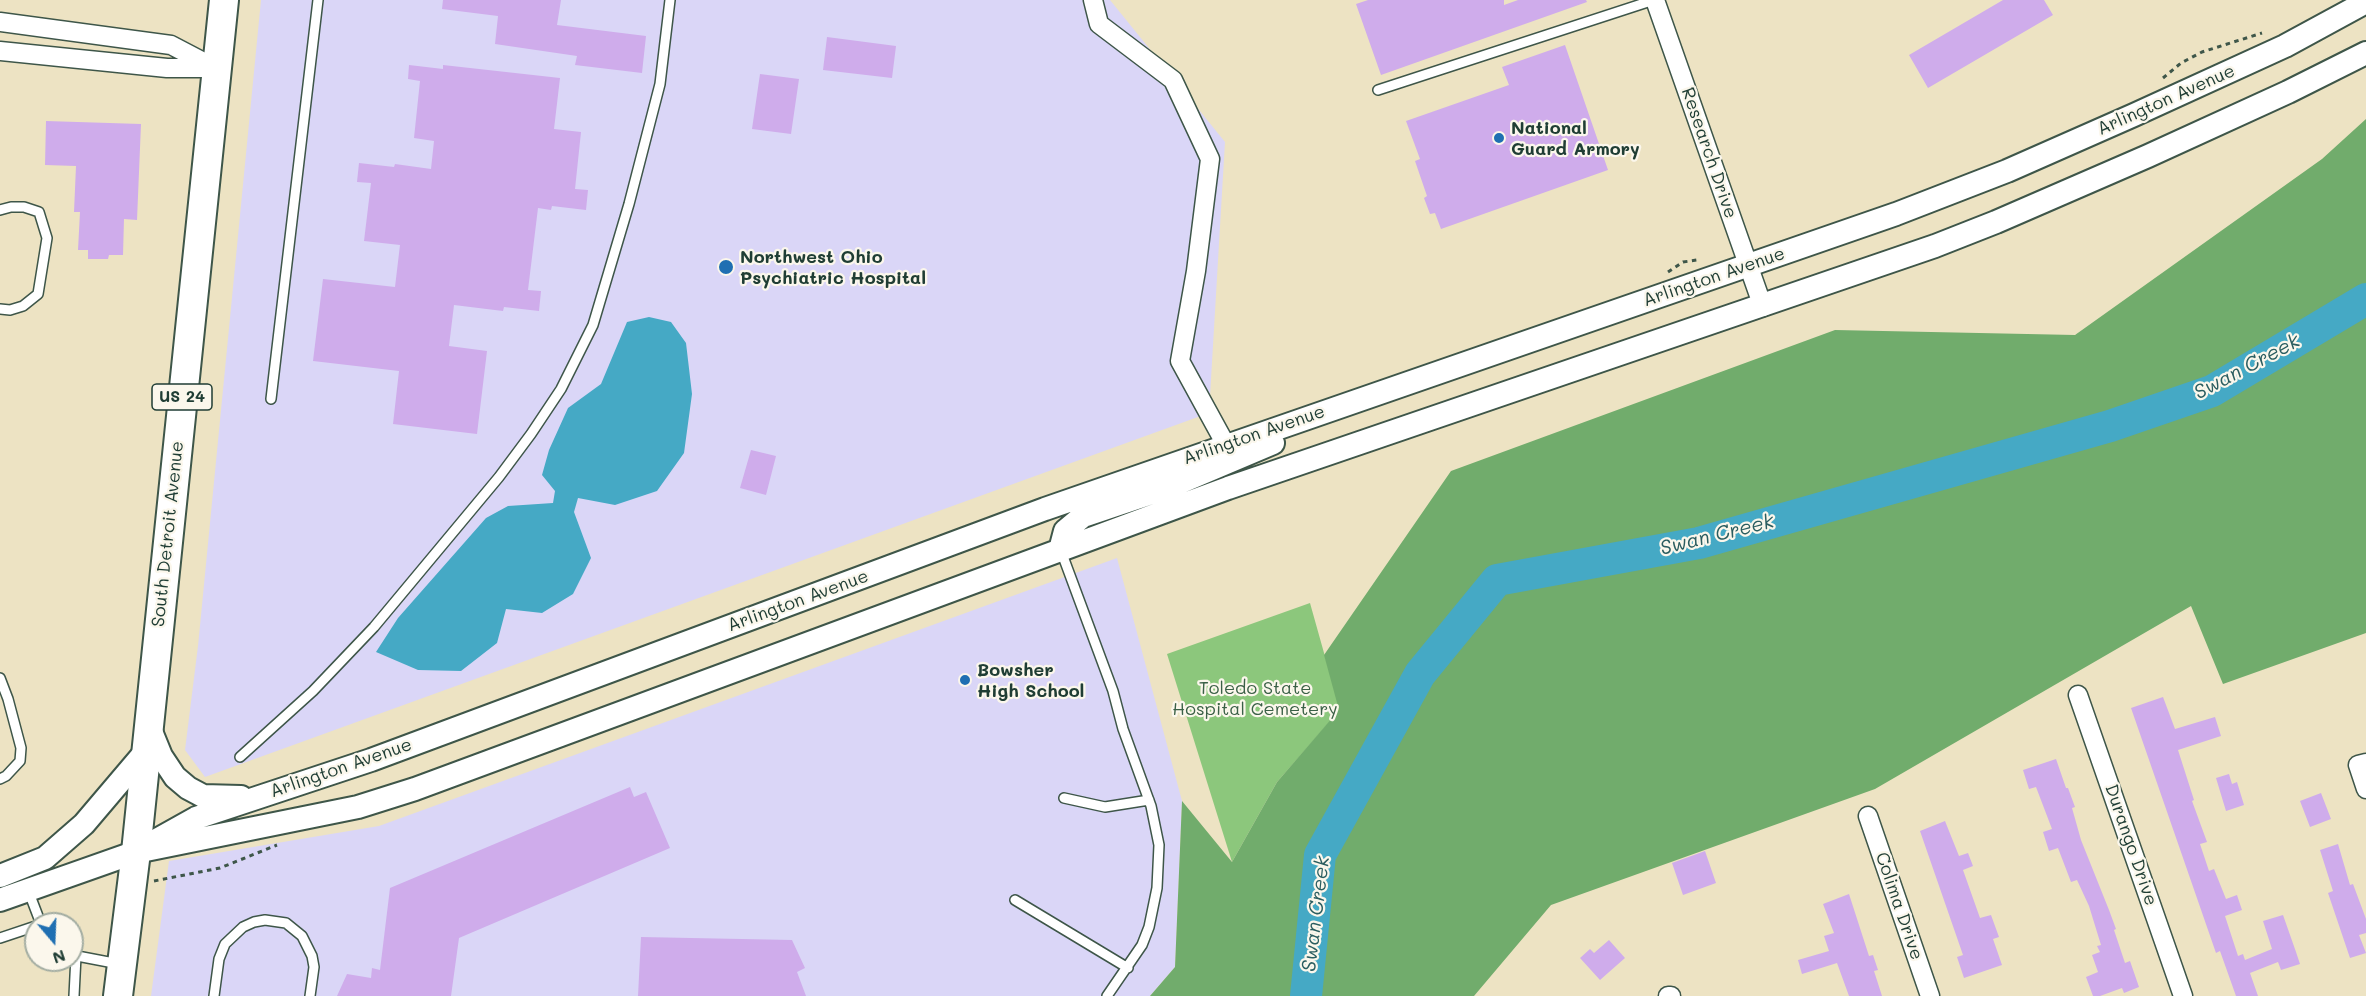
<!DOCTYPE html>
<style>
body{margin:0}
#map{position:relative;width:2366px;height:996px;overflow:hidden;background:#ede3c3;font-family:Mali,sans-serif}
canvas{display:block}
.north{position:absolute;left:24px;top:912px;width:60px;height:60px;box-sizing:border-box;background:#fbf7ec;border:2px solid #a3ada2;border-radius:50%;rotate:161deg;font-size:16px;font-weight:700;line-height:24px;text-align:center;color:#1f3d34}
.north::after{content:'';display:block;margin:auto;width:21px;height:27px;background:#1f6fb2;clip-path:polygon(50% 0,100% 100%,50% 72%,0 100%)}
</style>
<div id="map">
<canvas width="2366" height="996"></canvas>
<div class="north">N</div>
</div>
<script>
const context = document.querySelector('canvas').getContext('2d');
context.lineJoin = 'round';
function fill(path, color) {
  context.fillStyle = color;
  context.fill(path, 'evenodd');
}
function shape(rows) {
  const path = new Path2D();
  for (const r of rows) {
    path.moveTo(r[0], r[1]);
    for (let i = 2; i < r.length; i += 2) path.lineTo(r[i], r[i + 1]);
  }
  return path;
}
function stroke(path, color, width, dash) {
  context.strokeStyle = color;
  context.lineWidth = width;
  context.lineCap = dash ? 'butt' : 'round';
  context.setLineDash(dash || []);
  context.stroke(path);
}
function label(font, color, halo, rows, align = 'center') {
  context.font = font + ' Mali,sans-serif';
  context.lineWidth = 4.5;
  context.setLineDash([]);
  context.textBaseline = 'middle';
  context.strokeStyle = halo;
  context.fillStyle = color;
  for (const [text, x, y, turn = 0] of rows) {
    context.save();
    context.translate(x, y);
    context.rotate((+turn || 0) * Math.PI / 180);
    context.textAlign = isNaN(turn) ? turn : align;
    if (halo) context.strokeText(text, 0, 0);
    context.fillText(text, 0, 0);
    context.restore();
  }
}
const built = shape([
 [261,0,1110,0,1225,142,1209,413,205,777,185,750,198,646],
 [1117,558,1182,801,1175,967,1150,996,151,996,169,861,379,826]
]);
const green = shape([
 [1310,603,1340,710,1277,782,1232,862,1167,654]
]);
const forest = shape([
 [2366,119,2366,633,2223,684,2191,606,1875,789,1551,905,1474,996,1150,996,1175,967,1182,801,1232,862,1277,782,1339,710,1324,655,1451,471,1835,330,2075,335,2322,159]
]);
const water = shape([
 [649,317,671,322,686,343,692,394,684,453,657,491,615,505,578,498,574,512,591,558,573,594,542,613,506,609,497,643,461,671,418,670,376,652,398,618,486,518,508,506,553,503,555,491,542,475,549,450,568,408,601,384,627,322]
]);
const river = shape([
 [1306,996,1320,855,1420,674,1497,580,1699,543,2110,426,2212,391,2366,299]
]);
const building = shape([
 [443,0,561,0,557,25,646,36,642,73,575,65,577,56,495,44,498,16,442,9],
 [1368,0,1504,0,1504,5,1518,0,1586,0,1587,2,1381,75,1356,4],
 [2003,0,2044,0,2053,15,1928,88,1909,55],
 [827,37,896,46,892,78,823,70],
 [1565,45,1608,170,1441,229,1435,213,1430,214,1424,198,1427,196,1415,161,1420,159,1406,121,1509,85,1502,67],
 [409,65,443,69,443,65,560,78,554,129,581,132,575,189,588,190,586,210,552,206,551,210,538,208,528,290,541,291,539,311,504,307,503,311,454,305,449,346,487,351,477,434,393,424,399,371,313,361,323,279,395,287,400,245,364,241,371,183,357,182,359,163,394,167,395,164,431,169,434,141,414,138,420,81,408,79],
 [760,74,799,79,791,134,752,129],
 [46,121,141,124,137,220,124,219,123,255,109,255,108,259,88,259,88,250,78,250,80,212,74,212,76,166,45,165],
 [751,450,776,456,766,495,740,488],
 [2163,697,2175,729,2215,717,2221,736,2178,750,2194,800,2192,801,2207,842,2200,844,2209,871,2214,869,2226,899,2237,895,2242,910,2225,916,2238,956,2243,954,2245,960,2272,949,2263,921,2283,915,2296,952,2300,964,2281,970,2278,962,2250,973,2258,996,2236,996,2220,951,2216,953,2131,708],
 [2056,759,2066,788,2068,788,2075,807,2072,808,2081,840,2109,910,2116,929,2114,930,2125,963,2130,961,2139,987,2124,993,2122,988,2100,996,2093,996,2086,977,2098,972,2092,955,2100,952,2097,946,2101,945,2089,906,2077,880,2071,882,2058,848,2049,851,2043,832,2052,829,2036,787,2029,789,2023,770],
 [2229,774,2232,784,2237,782,2244,805,2226,811,2216,778],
 [630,787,634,797,646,792,670,848,459,938,451,996,337,996,347,974,371,978,372,968,380,970,390,888],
 [2321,793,2331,819,2310,827,2300,801],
 [1945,821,1959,856,1968,853,1973,866,1963,870,1980,918,1991,915,1999,937,1993,939,2002,965,1964,978,1957,957,1963,955,1920,831],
 [2338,844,2350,885,2353,884,2366,919,2366,933,2359,935,2366,953,2350,958,2328,893,2333,891,2320,850],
 [1705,851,1716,883,1683,895,1672,863],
 [1849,894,1869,956,1873,955,1878,970,1874,971,1882,996,1849,996,1837,963,1802,974,1798,960,1829,951,1824,936,1834,933,1823,904],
 [641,937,792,940,805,968,797,972,806,996,638,996],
 [1609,940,1625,958,1600,980,1580,958,1590,949,1594,953]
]);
const path = shape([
 [2163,78,2181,63,2202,52,2262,33],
 [1668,272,1683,262,1697,260],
 [154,881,220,868,277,845]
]);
const service = shape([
 [1378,90,1654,0],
 [0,210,11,207,24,207,39,212,47,238,38,294,23,306,10,310,0,309],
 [271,399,318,0],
 [1061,551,1113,691,1123,729,1151,806,1159,845,1157,888,1149,927,1142,945,1107,996],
 [0,678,8,699,21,748,20,761,6,776,0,779],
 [240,757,313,691,374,627,499,477,531,434,561,389,593,325,629,204,660,84,670,0],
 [1064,798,1105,807,1149,800],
 [28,890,41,924],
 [1015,900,1128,968],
 [0,938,36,926],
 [72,955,119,964],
 [74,996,76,956],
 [214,996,219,959,225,944,243,927,254,922,265,920,286,923,302,936,312,956,314,967,310,996]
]);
const minor = shape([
 [1093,0,1099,24,1173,80,1210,159,1196,271,1180,361,1226,445],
 [1655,0,1763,307],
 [0,22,171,45,215,68],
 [0,51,167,68,211,68],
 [2078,695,2183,996],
 [2366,763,2358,765,2366,789],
 [1868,816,1930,996],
 [1668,996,1671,996]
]);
const tertiary = shape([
 [1060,550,1065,531,1083,516,1169,487,1273,443],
 [150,729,161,756,175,777,188,788,203,796,241,797],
 [153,842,196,818,371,760,1045,509,1896,214,2007,171,2134,115,2285,46,2366,2],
 [0,876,45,858,84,824,146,751],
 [0,900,136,852,358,807,415,789,1228,488,1935,246,1996,222,2148,156,2288,92,2366,53]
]);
const primary = shape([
 [118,996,136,852,224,0]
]);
const markers = [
 [1499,138,6,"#1f6fb2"],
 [726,267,8,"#1f6fb2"],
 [965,680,6,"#1f6fb2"]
];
const shields = [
 [182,397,60]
];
const shieldNames = [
 ["US 24",182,397]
];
const streetNames = [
 ["Arlington Avenue",2166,100,-24],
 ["Research Drive",1709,153,71],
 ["Arlington Avenue",1714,277,-19],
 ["Arlington Avenue",1254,435,-19],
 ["South Detroit Avenue",168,534,-84],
 ["Arlington Avenue",798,601,-20],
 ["Arlington Avenue",341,768,-19],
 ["Durango Drive",2131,845,71],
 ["Colima Drive",1899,906,71]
];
const poiNames = [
 ["National",1511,128],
 ["Guard Armory",1511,149],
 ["Northwest Ohio",740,257],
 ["Psychiatric Hospital",740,278],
 ["Bowsher",977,670],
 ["High School",977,691]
];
const parkNames = [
 ["Toledo State",1255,688],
 ["Hospital Cemetery",1255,709]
];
const waterNames = [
 ["Swan Creek",2247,367,-28],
 ["Swan Creek",1717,535,-14],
 ["Swan Creek",1316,914,-83]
];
fill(built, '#dad6f7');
fill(green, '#8cc77c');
fill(forest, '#71ac6c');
fill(water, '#45a9c5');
stroke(river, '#45a9c5', 32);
fill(building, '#cfaceb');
stroke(service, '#3e5649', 12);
stroke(minor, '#3e5649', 21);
stroke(tertiary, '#3e5649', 26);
stroke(primary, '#3e5649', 32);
stroke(path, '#3e5649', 3, [4.5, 4.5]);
stroke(service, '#fff', 9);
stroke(minor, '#fff', 18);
stroke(tertiary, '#fff', 22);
stroke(primary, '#fff', 28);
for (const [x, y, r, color] of markers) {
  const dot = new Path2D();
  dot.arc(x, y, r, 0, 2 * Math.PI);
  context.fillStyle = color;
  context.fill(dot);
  stroke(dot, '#fbf7ec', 2);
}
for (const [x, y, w] of shields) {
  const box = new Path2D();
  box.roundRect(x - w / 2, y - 13, w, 26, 4.5);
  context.fillStyle = '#fbf7ec';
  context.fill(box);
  stroke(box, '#1f3d34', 1.5);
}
label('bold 16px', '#1f3d34', null, shieldNames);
label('18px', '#1f3d34', '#fbf7ec', streetNames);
label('bold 18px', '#1f3d34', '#fbf7ec', poiNames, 'left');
label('18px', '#3a6046', '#fbf7ec', parkNames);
label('italic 20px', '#2a5d60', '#fbf7ec', waterNames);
</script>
